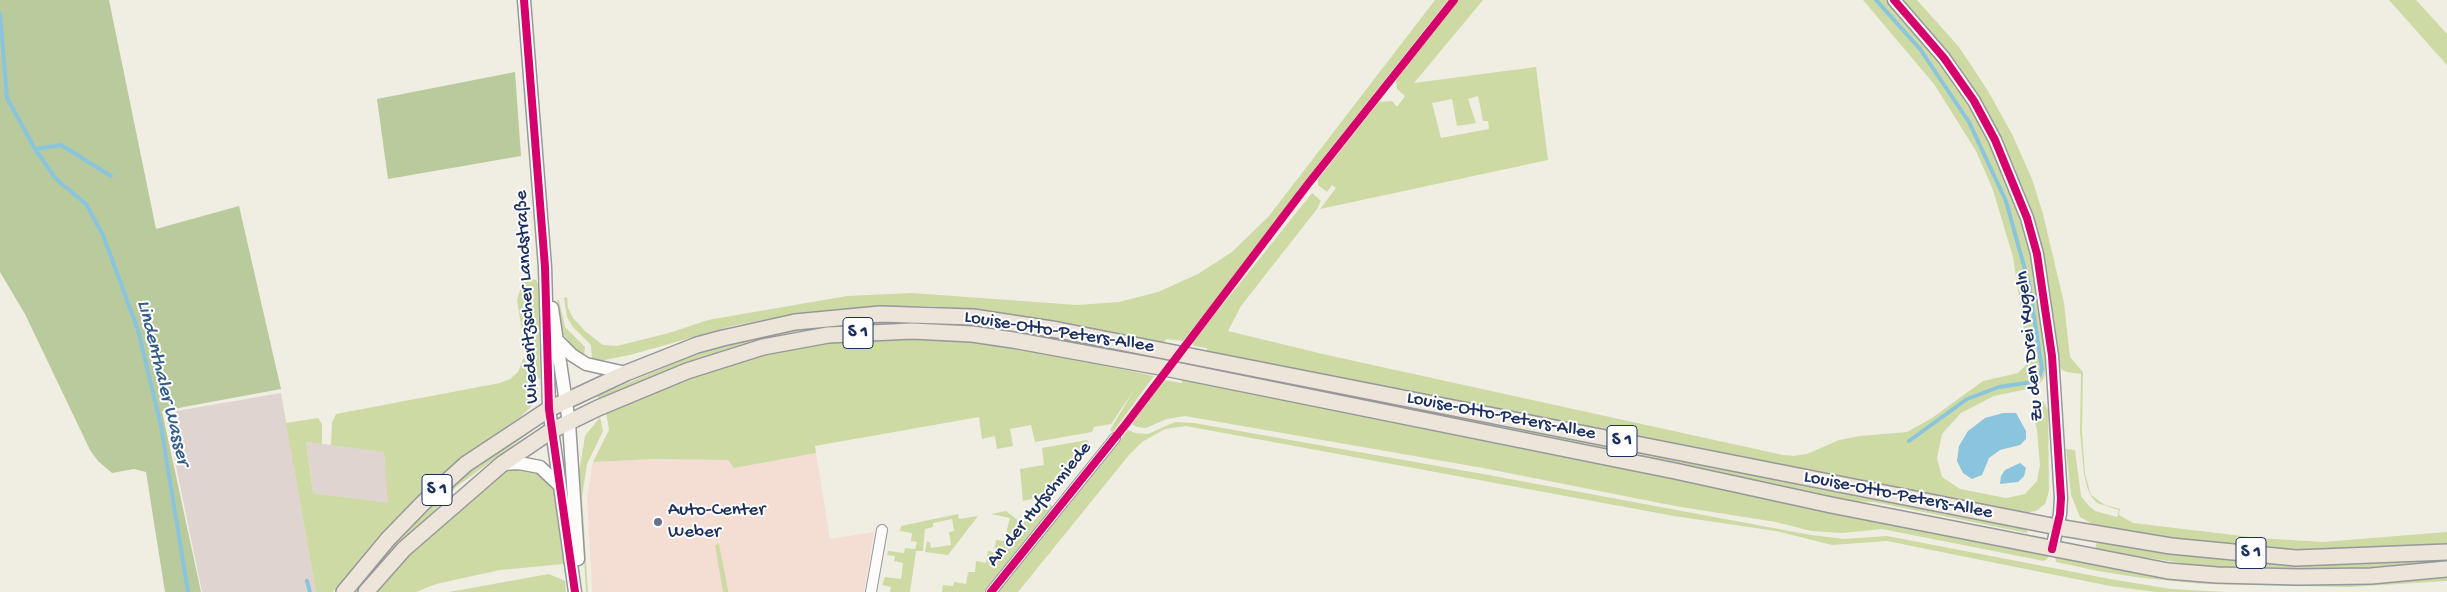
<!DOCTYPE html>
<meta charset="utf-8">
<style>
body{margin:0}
canvas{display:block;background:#f0ede3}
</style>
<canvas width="2447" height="592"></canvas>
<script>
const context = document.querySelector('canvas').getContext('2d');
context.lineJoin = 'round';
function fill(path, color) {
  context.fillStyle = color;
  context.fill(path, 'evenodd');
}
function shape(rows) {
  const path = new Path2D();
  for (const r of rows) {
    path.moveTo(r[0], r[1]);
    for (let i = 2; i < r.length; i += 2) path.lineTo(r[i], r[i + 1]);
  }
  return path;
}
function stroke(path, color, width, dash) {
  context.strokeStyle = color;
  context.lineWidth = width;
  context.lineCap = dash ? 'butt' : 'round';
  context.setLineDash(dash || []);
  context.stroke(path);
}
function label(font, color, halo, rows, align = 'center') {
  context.font = font + ' "Gochi Hand",sans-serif';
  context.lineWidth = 4;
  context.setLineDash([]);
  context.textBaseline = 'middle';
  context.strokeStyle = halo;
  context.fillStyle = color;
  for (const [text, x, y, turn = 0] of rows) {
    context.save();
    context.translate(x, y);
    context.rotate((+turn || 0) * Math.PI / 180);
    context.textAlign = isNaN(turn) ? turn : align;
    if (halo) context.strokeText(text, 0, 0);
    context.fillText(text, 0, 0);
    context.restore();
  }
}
const built = shape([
 [816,453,830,539,874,532,864,592,592,592,587,497,593,462,653,459,729,460,734,468]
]);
const industrial = shape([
 [281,393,316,592,202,592,165,413],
 [306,442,384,451,389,504,313,493]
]);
const green = shape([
 [1435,0,1448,0,1297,191,1299,194,1183,341,1166,339,1164,343,988,311,930,306,867,307,778,317,732,326,630,355,599,361,592,359,591,345,573,327,567,317,564,298,567,297,568,308,573,318,585,331,603,345,617,346,669,333,708,320,847,296,912,293,1077,305,1119,302,1158,292,1198,274,1232,252,1269,216],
 [1457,0,1483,0,1414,83,1536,67,1548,160,1320,209,1336,188,1332,185,1327,192,1318,185,1318,179,1379,102,1392,101,1397,107,1405,96,1397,89,1396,80],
 [1478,96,1483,121,1488,121,1489,129,1441,138,1432,103,1452,99,1457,126,1476,123,1468,99],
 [1863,0,1887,0,1920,36,1954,81,1990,143,2017,209,2034,272,2046,360,2044,378,2037,387,1994,396,1961,413,1942,434,1937,458,1942,477,1960,489,2006,498,2025,494,2037,481,2040,465,2037,430,2031,405,2036,402,2043,401,2048,410,2049,491,2045,504,2036,511,2025,513,1858,479,1763,463,1207,351,1207,348,1194,346,1192,343,1312,193,1321,201,1317,209,1241,306,1228,331,1327,355,1783,455,1794,456,1807,454,1839,440,1860,436,1907,432,1932,418,1983,381,2018,373,2026,365,2028,356,2013,257,1993,190,1976,151,1934,84],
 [1902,0,1917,0,1959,47,1988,91,2012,134,2032,179,2043,214,2064,303,2070,357,2083,372,2082,432,2085,474,2091,495,2105,505,2120,509,2119,515,2133,523,2259,538,2323,542,2447,532,2447,543,2414,547,2293,551,2147,537,2098,527,2080,517,2071,495,2066,449,2075,450,2081,496,2089,506,2095,511,2117,517,2119,510,2097,503,2091,496,2087,487,2084,474,2080,432,2081,374,2067,372,2062,370,2058,363,2051,301,2044,260,2034,224,2011,160,1996,130,1954,62],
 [2389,0,2416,0,2447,34,2447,65],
 [528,278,536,280,538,284,540,379,537,378,532,358,525,349,517,300,523,281],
 [557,300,559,300,565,327,585,347,584,356,577,352,563,334],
 [873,320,990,325,1167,358,1165,361,992,329,931,323,873,324,821,328,765,339,672,369,599,400,597,396,713,347,791,329],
 [914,338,979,342,1036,351,1154,376,1113,432,1110,430,1134,390,1111,424,1094,427,1092,432,1035,442,1031,425,1010,429,1013,446,997,449,995,436,982,439,979,417,815,446,816,453,734,468,728,460,653,459,593,462,609,430,606,413,691,377,768,352,826,341],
 [524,357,532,382,535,387,538,387,538,396,535,403,519,418,460,458,420,494,376,539,333,592,316,592,286,423,318,418,322,424,322,444,306,442,313,493,388,503,384,452,331,445,332,423,336,414,500,383,510,379,518,372],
 [1184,361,1806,486,2028,527,2027,533,1874,502,1841,501,1183,366],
 [1182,379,1758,494,1872,520,2048,555,2048,558,2044,561,1882,529,1842,533,1811,531,1776,522,1675,506,1483,468,1185,416,1167,419,1146,428,1137,427,1132,424,1164,380,1182,383],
 [600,417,603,431,587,464,582,497,588,592,586,592,579,473,585,436],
 [1175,422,1194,423,1483,474,1811,535,1844,539,1887,536,2110,579,2171,589,2225,592,2156,592,2110,586,1887,541,1832,545,1776,531,1674,516,1186,426,1165,429,1142,442,1129,455,1018,592,997,592,1128,430,1135,433,1148,434],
 [530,430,532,431,456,487,428,518,384,558,356,592,352,592,403,533,451,486,475,466],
 [1087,440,1090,445,1052,494,1023,501,1020,469,1044,465,1042,448],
 [533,468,551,484,554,492,564,564,500,570,436,584,416,592,374,592,399,563,505,473,512,469],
 [1046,503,1053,506,984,592,942,592,943,585,953,586,954,582,966,584,968,572,975,572,976,561,986,563,988,551,994,552,996,540,1004,541,1010,518,991,514,1006,511,1020,522,1022,520,1032,523,1042,512],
 [958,514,959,519,978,516,948,555,925,552,927,541,930,543,931,548,951,545,949,532,954,531,952,519,933,523,933,527,925,529,923,551,916,551,910,592,890,592,891,587,882,585,885,577,901,579,903,563,894,561,895,556,887,555,888,551,904,553,905,548,915,549,917,542,911,541,912,533,900,531,901,526],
 [2097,541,2294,565,2388,563,2447,557,2447,561,2348,569,2226,567,2196,565,2095,550],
 [719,544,728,590,728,592,723,592,715,545],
 [2055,556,2116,568,2447,574,2447,581,2350,587,2204,584,2142,578,2098,571,2061,563,2056,562],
 [549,574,565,581,566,592,449,592]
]);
const forest = shape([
 [0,0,109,0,156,229,239,206,281,389,162,411,201,592,165,592,146,472,134,469,112,473,98,461,90,450,25,314,0,272],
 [515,72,521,156,388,179,377,99]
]);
const water = shape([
 [2003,413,2016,413,2026,431,2026,439,2020,445,2000,450,1989,458,1982,475,1972,479,1963,473,1957,461,1959,446,1968,431,1985,418],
 [2020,463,2026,468,2024,476,2018,482,2000,484,2001,476,2005,470]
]);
const stream = shape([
 [1876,0,1920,49,1969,122,2006,201,2029,284,2042,369,2039,377,2032,382,1999,387,1967,399,1909,441],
 [0,14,7,98,35,149,56,179,86,204,103,235,138,330,161,426,188,592],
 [35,149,61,145,111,176],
 [307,581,310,592]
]);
const minor = shape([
 [871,592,882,530],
 [991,592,1115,438]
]);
const tertiary = shape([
 [524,0,545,267,549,409,575,592],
 [1894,0,1944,58,1974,101,1995,140,2027,218,2037,254,2052,356,2061,498,2060,514,2052,549],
 [552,308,569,423,578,559],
 [557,340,572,355,586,364,626,373],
 [502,464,519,463,540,467,558,484]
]);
const primary = shape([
 [344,592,388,539,424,502,466,464,549,409,626,373,697,345,723,338,795,322,880,314,973,317,1058,330,2057,527,2171,546,2296,558,2447,552],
 [366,592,404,549,502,464,551,431,598,408,687,371,763,347,828,335,912,331,972,334,1013,340,1160,367,1675,471,1831,505,2168,571,2217,575,2299,577,2371,576,2447,569]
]);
const cycleway = shape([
 [524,0,545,267,549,409,575,592],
 [1894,0,1944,58,1974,101,1995,140,2027,218,2037,254,2052,356,2061,498,2060,514,2052,549],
 [991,592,1126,424,1308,184,1454,0]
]);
const markers = [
 [658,522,5,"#66728d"]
];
const shields = [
 [858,333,30],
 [1622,441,30],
 [437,490,30],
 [2251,553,30]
];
const shieldNames = [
 ["S 1",858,333],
 ["S 1",1622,441],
 ["S 1",437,490],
 ["S 1",2251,553]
];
const streetNames = [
 ["Wiederitzscher Landstraße",528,297,-93],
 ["Louise-Otto-Peters-Allee",1059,333,9],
 ["Zu den Drei Kugeln",2031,346,-96],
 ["Louise-Otto-Peters-Allee",1501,417,11],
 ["Louise-Otto-Peters-Allee",1898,496,11],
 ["An der Hufschmiede",1040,505,-51]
];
const poiNames = [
 ["Auto-Center",668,511],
 ["Weber",668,533]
];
const waterNames = [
 ["Lindenthaler Wasser",162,383,76]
];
fill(built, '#f4ded4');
fill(industrial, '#e0d4d0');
fill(green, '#cddaa3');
fill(forest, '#b9ca9c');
fill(water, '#8ac4dd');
stroke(stream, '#8ac4dd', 4);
stroke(minor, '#96989b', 12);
stroke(tertiary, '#96989b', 15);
stroke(primary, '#96989b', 18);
stroke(minor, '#fdfcfb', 10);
stroke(tertiary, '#fdfcfb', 12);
stroke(primary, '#ede4da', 15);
stroke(cycleway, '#d6006c', 8);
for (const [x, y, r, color] of markers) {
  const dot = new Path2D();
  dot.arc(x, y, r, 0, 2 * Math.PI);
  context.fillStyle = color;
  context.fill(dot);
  stroke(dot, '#fff', 2);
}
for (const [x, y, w] of shields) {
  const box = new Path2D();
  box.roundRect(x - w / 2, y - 15.5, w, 31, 4);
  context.fillStyle = '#fff';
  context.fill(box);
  stroke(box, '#1b2f5e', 1);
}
label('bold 18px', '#1b2f5e', null, shieldNames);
label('19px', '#1b2f5e', '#fff', streetNames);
label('19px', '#1b2f5e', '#fff', poiNames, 'left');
label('italic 20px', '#335d8a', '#fff', waterNames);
</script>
